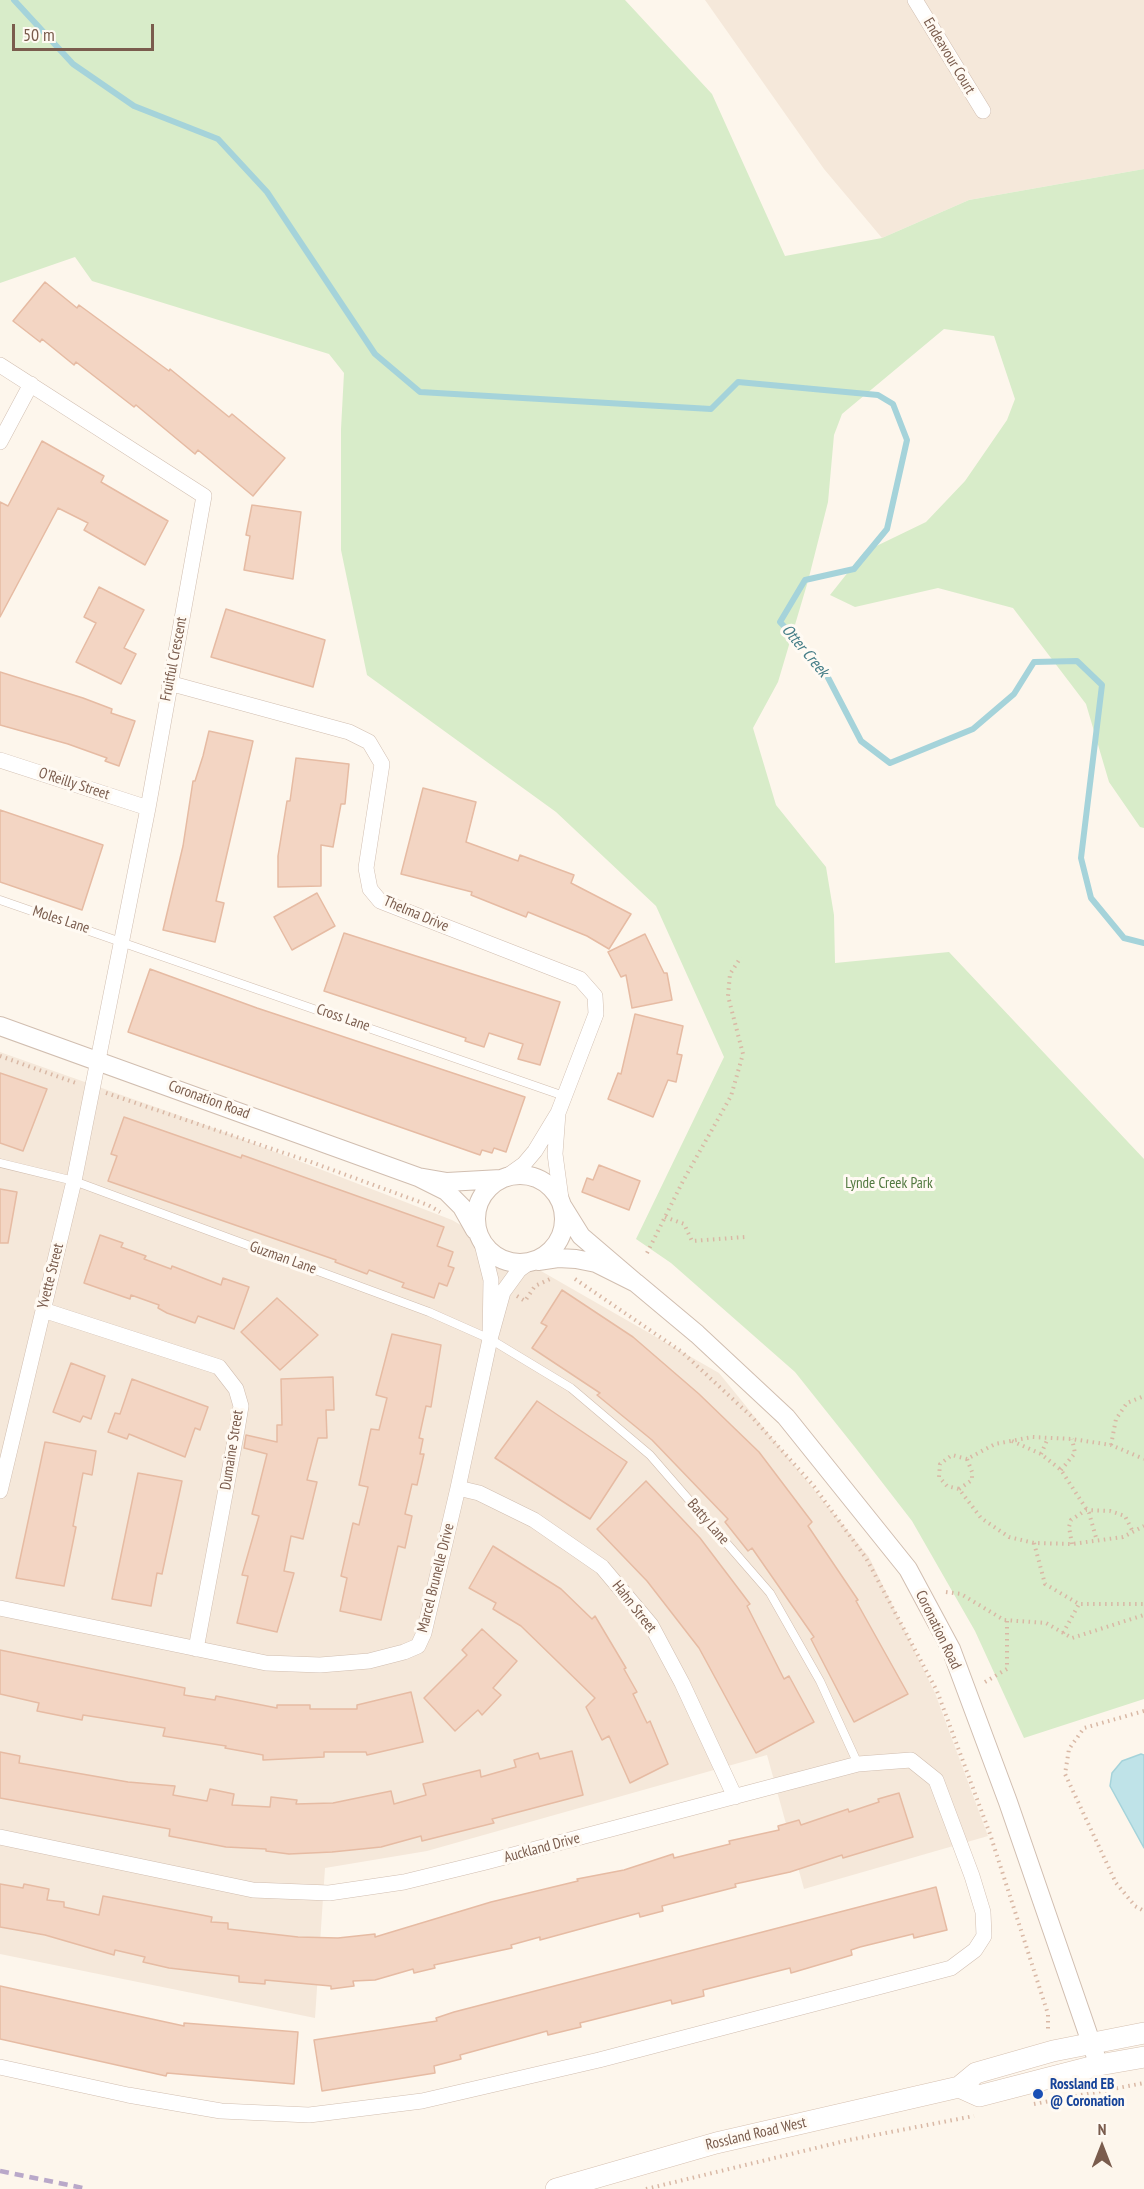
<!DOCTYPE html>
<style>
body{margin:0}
#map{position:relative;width:1144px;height:2189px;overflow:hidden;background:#fdf6ec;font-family:"PT Sans Narrow",sans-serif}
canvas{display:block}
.north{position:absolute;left:1072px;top:2117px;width:60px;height:60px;-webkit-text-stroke:4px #fffaf3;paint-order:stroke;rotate:0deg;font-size:16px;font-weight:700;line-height:24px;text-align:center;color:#7a5c4d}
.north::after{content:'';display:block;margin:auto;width:21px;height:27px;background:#7a5c4d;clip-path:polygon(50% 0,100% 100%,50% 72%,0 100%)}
.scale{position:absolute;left:12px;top:24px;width:142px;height:27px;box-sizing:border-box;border:3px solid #7a5c4d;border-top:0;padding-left:8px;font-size:18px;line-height:21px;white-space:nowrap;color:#7a5c4d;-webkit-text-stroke:4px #fffaf3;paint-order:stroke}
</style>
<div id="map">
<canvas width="1144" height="2189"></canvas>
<div class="north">N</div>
<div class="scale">50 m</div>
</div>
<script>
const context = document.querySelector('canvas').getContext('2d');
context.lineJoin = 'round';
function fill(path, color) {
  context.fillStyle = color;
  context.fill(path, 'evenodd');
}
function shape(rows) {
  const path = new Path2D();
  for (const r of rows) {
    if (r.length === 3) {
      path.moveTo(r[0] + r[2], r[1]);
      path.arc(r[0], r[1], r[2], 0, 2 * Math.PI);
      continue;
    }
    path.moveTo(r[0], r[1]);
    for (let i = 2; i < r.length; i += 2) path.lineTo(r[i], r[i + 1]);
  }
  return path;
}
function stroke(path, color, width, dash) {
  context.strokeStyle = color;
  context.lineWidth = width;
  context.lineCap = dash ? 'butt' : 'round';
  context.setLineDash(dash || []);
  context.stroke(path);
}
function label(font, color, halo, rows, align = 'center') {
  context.font = font + ' "PT Sans Narrow",sans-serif';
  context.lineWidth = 6;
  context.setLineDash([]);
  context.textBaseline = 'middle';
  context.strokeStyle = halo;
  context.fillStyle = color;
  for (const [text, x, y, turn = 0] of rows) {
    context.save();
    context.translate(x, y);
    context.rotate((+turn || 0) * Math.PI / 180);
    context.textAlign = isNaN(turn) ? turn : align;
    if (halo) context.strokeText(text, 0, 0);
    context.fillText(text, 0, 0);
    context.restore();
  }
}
const residential = shape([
 [705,0,1144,0,1144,169,969,200,882,238,824,169],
 [0,1052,195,1121,452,1220,719,1373,869,1557,935,1693,988,1836,804,1889,767,1755,427,1851,325,1868,315,2018,0,1954]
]);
const green = shape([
 [0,0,625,0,712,94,785,256,882,238,969,200,1144,169,1144,828,1140,827,1109,782,1086,704,1013,608,938,588,855,607,830,595,864,552,926,522,965,481,1007,420,1015,399,994,336,944,329,842,414,834,435,828,502,808,581,778,682,753,728,776,805,826,867,834,915,835,963,949,952,1144,1159,1144,1699,1024,1738,975,1631,912,1521,854,1446,795,1372,671,1263,636,1239,724,1057,656,906,556,812,367,675,341,550,341,429,344,373,329,354,92,281,75,257,0,283]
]);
const water = shape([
 [1141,1754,1144,1755,1144,1848,1110,1786,1112,1773,1122,1761,1141,1754]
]);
const stream = shape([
 [14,0,73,64,134,106,218,139,267,192,375,354,420,392,711,409,738,382,878,395,893,404,907,440,887,529,854,569,805,580,780,622,823,668,861,741,890,763,973,729,1014,694,1034,662,1077,661,1102,685,1081,858,1091,898,1124,938,1144,943]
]);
const building = shape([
 [45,282,77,308,79,305,169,371,170,369,229,417,232,414,285,458,253,496,198,450,195,454,136,405,134,407,76,362,74,365,42,339,40,342,13,321,45,282],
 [42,441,104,476,101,482,168,521,145,565,84,530,88,523,58,508,0,617,0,502,8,506,42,441],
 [252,505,301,512,293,579,244,570,250,536,246,535,252,505],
 [99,587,144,610,124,648,136,654,121,684,76,662,96,623,84,617,99,587],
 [226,609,325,640,313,687,211,657,226,609],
 [0,672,83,698,112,709,111,713,135,721,119,766,105,761,107,758,68,744,0,725,0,672],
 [209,731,253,741,216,901,224,903,215,942,163,930,183,846,193,781,195,781,203,756,209,731],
 [296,758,349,764,345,804,341,804,333,847,321,845,321,886,278,887,278,856,287,801,290,801,296,758],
 [423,788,476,802,466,842,518,861,520,855,574,875,571,883,631,914,609,949,587,936,528,912,526,917,471,895,472,892,401,874,423,788],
 [0,810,103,845,82,910,0,882,0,810],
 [317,893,335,926,292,950,274,917,317,893],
 [344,933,560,1002,540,1065,518,1059,523,1044,489,1033,484,1047,465,1041,466,1038,324,991,344,933],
 [645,934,664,973,667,973,672,1000,632,1008,626,975,621,977,608,952,645,934],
 [150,969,257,1008,525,1097,506,1152,494,1148,492,1153,482,1150,480,1155,128,1032,150,969],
 [635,1014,683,1026,677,1054,682,1055,676,1082,668,1080,653,1117,608,1099,618,1073,621,1074,635,1014],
 [0,1073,47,1089,23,1151,0,1143,0,1073],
 [124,1117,241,1158,242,1155,444,1227,437,1246,453,1252,448,1266,454,1268,447,1286,439,1283,434,1298,402,1287,404,1283,369,1270,367,1274,335,1262,336,1260,108,1181,117,1156,111,1154,124,1117],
 [599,1165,640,1181,629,1210,582,1192,587,1178,593,1180,599,1165],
 [0,1189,17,1192,8,1243,0,1243,0,1189],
 [100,1235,123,1243,121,1247,146,1256,144,1259,171,1269,172,1266,221,1285,223,1278,249,1287,234,1329,198,1316,195,1323,167,1313,158,1308,159,1305,131,1295,130,1299,84,1283,100,1235],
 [562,1290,633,1337,699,1394,759,1452,812,1522,808,1526,858,1600,856,1601,908,1694,854,1722,811,1639,814,1637,752,1548,748,1551,725,1522,728,1519,652,1440,597,1395,600,1393,532,1348,547,1326,541,1323,562,1290],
 [277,1298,318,1335,280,1370,241,1332,277,1298],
 [392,1334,441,1345,431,1407,426,1406,419,1438,423,1439,420,1454,424,1454,417,1485,412,1484,405,1514,412,1516,405,1548,398,1546,381,1620,340,1611,347,1578,341,1576,353,1523,359,1525,368,1487,359,1485,371,1429,379,1430,387,1398,376,1395,392,1334],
 [71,1363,105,1376,91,1419,83,1416,80,1422,53,1412,71,1363],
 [333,1377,334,1410,326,1410,327,1438,318,1438,307,1480,317,1482,303,1539,291,1536,284,1571,294,1573,277,1632,237,1623,248,1576,242,1575,259,1516,252,1514,267,1454,244,1448,246,1435,277,1442,277,1425,282,1425,281,1379,333,1377],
 [132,1379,208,1407,200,1430,195,1428,185,1457,129,1434,127,1439,108,1432,115,1413,120,1414,132,1379],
 [537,1401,627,1462,590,1519,495,1458,537,1401],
 [45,1442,96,1451,92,1475,83,1473,73,1526,76,1527,64,1586,16,1578,45,1442],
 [138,1473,182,1481,162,1574,157,1573,151,1606,112,1599,138,1473],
 [646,1481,700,1538,750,1604,747,1606,784,1679,789,1676,814,1722,756,1753,699,1648,647,1581,597,1529,646,1481],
 [493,1546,561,1589,592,1619,595,1616,626,1668,624,1669,637,1692,633,1694,647,1723,650,1721,668,1764,630,1783,609,1736,602,1740,586,1707,595,1698,521,1626,493,1609,496,1603,469,1588,493,1546],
 [482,1629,517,1661,493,1688,501,1695,482,1715,478,1710,455,1731,424,1698,467,1655,462,1650,482,1629],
 [0,1650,185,1688,184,1695,215,1700,216,1696,277,1708,277,1705,310,1705,310,1709,357,1709,357,1705,411,1692,423,1742,367,1755,366,1752,324,1752,324,1757,263,1760,263,1755,225,1748,226,1746,163,1736,165,1728,83,1715,82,1720,37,1711,39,1703,0,1694,0,1650],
 [572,1751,583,1795,492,1819,494,1823,422,1841,421,1836,381,1847,332,1852,289,1854,266,1851,266,1849,226,1847,169,1836,170,1829,0,1798,0,1752,20,1756,19,1763,128,1782,175,1786,173,1795,207,1801,210,1789,234,1794,232,1805,270,1807,271,1797,297,1800,296,1804,333,1803,391,1791,394,1804,426,1795,423,1784,480,1770,481,1777,516,1767,514,1760,538,1753,540,1759,572,1751],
 [899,1793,913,1837,843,1858,842,1855,790,1872,735,1884,736,1887,662,1906,663,1911,640,1917,639,1913,540,1940,540,1937,511,1945,512,1948,434,1965,435,1968,414,1973,413,1969,375,1980,353,1981,354,1986,331,1989,331,1986,265,1980,265,1984,239,1982,239,1976,169,1968,143,1962,145,1957,115,1950,114,1955,45,1935,0,1927,0,1884,23,1888,24,1884,49,1889,47,1900,64,1902,64,1907,99,1915,103,1896,212,1917,211,1922,228,1923,228,1929,298,1937,338,1938,375,1934,375,1937,491,1902,578,1881,577,1879,624,1870,673,1854,674,1858,730,1844,729,1841,779,1830,778,1826,799,1820,801,1825,848,1809,849,1812,879,1802,878,1799,899,1793],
 [936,1887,947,1930,914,1938,913,1934,860,1947,851,1950,852,1955,791,1973,790,1968,703,1990,704,1996,672,2004,671,2000,580,2023,581,2027,548,2035,547,2031,460,2055,461,2059,434,2066,435,2073,322,2091,314,2040,437,2021,436,2018,454,2012,936,1887],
 [0,1986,184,2026,184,2023,298,2032,294,2084,167,2073,166,2076,0,2039,0,1986]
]);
const path = shape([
 [0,1056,79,1084],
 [106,1093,311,1162,428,1205,440,1212],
 [665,1217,684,1224,692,1241,745,1237],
 [647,1253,683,1181,731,1096,743,1054,728,996,730,974,741,957],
 [575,1279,682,1352,751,1416,813,1485,866,1558,937,1691,990,1834,1048,2014,1048,2029],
 [517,1296,525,1301,535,1286,550,1279],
 [1012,1441,1041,1454,1061,1470,1089,1513,1097,1541],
 [1111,1445,1116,1419,1127,1403,1144,1396],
 [1041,1454,1048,1438],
 [967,1459,952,1455,940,1464,939,1477,947,1486,959,1489,981,1518,1009,1537,1034,1543,1072,1544,1123,1537,1144,1526],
 [1061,1470,1075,1453,1072,1439],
 [959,1489,972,1480,972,1472,967,1459,995,1444,1032,1437,1072,1439,1111,1445,1144,1459],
 [1034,1543,1045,1584,1079,1604,1144,1604],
 [1072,1544,1069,1527,1071,1520,1086,1510,1110,1511,1125,1516,1133,1532],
 [946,1592,961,1594,1004,1620,1046,1623,1072,1638,1144,1615],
 [1063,1633,1079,1604],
 [985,1682,1007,1669,1007,1620],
 [1144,1711,1084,1728,1069,1749,1065,1774,1116,1883,1135,1906,1144,1911],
 [1034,2104,1144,2083],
 [646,2189,849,2140,974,2116]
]);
const service = shape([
 [0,900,564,1096],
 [0,1163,74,1181,429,1312,490,1339,571,1388,650,1455,770,1593,820,1681,858,1764]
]);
const minor = shape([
 [915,0,983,111],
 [0,365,204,496,148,808,74,1181,0,1491],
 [0,442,31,384],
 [169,683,349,732,369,742,382,764,366,868,370,889,380,901,580,979,595,996,596,1014,558,1113],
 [0,760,148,808],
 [503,1179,524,1164,535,1151,558,1113,555,1154,562,1206],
 [481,1240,491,1280,490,1339,503,1292,519,1270,530,1262],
 [43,1310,219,1367,236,1389,241,1406,237,1430,196,1649],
 [458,1488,479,1493,534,1520,602,1567,651,1625,682,1683,735,1797],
 [0,1608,266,1663,320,1665,369,1661,404,1652,418,1646,424,1633,458,1488,490,1339],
 [0,1837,253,1890,329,1893,404,1882,486,1862,858,1764,911,1760,936,1780,972,1876,983,1912,984,1936,975,1950,951,1968,599,2060,422,2101,309,2115,221,2111,128,2095,0,2067]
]);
const tertiary = shape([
 [0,1026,418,1177],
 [520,1219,44],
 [475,1230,462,1207,446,1191,418,1177,447,1182,501,1179],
 [538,1261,558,1258,576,1259,596,1263,636,1283,581,1236,563,1207],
 [636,1283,697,1334,786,1417,908,1569,951,1649,1008,1802,1096,2057]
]);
const secondary = shape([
 [959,2087,979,2096,1099,2065,1144,2057],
 [556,2189,716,2143,959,2087,976,2073,1053,2051,1144,2033]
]);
const rail = shape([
 [0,2171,88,2189]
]);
const markers = [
 [1038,2094,6,"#1a4fb4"]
];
const streetNames = [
 ["Endeavour Court",949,56,59],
 ["Fruitful Crescent",174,659,-79],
 ["O'Reilly Street",74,784,18],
 ["Thelma Drive",416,914,23],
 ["Moles Lane",61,920,18],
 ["Cross Lane",343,1018,19],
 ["Coronation Road",209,1100,20],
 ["Guzman Lane",283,1258,20],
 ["Yvette Street",51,1276,-76],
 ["Dumaine Street",232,1450,-81],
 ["Batty Lane",708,1522,49],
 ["Marcel Brunelle Drive",436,1578,-76],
 ["Hahn Street",634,1607,52],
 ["Coronation Road",938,1630,64],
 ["Auckland Drive",542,1848,-15],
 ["Rossland Road West",756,2134,-13]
];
const parkNames = [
 ["Lynde Creek Park",889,1184]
];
const transitNames = [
 ["Rossland EB",1050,2085],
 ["@ Coronation",1050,2102]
];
const waterNames = [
 ["Otter Creek",805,651,50]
];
fill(residential, '#f5e8da');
fill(green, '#d8ecc9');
fill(water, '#bfe3e8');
stroke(water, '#a5d3da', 1.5);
stroke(stream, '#a5d3da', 6);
fill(building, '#f3d5c3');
stroke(building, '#e6bba3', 1.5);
stroke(service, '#d1beb0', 9);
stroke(minor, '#d1beb0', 16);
stroke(tertiary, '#d1beb0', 20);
stroke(secondary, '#d6c0b0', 22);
stroke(path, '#d9b8a5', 4, [1.5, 4.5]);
stroke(service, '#fff', 8);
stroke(minor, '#fff', 15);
stroke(tertiary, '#fff', 18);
stroke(secondary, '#fff', 21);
stroke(rail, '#b9a8c9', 4.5, [9, 6]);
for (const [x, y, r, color] of markers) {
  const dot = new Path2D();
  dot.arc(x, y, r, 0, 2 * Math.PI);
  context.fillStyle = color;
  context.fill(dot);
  stroke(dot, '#fffaf3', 2);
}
label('15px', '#7a5c4d', '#fffaf3', streetNames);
label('15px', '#537a41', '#fffaf3', parkNames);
label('bold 15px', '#164399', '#fffaf3', transitNames, 'left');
label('italic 16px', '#437c86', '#fffaf3', waterNames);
</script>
